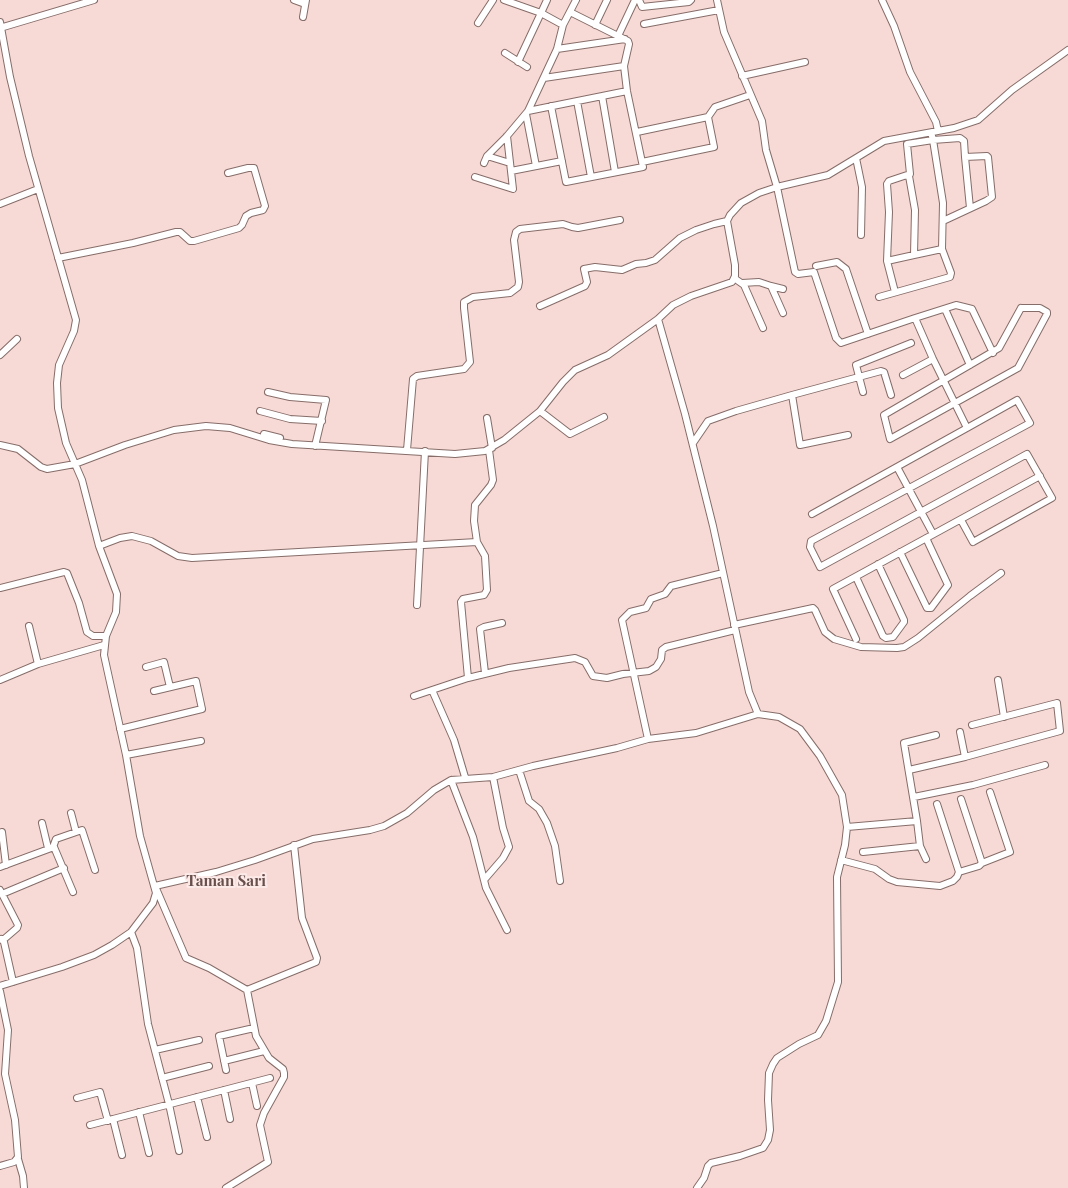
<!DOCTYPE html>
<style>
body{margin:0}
canvas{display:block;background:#f7dad6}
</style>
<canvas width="1068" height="1188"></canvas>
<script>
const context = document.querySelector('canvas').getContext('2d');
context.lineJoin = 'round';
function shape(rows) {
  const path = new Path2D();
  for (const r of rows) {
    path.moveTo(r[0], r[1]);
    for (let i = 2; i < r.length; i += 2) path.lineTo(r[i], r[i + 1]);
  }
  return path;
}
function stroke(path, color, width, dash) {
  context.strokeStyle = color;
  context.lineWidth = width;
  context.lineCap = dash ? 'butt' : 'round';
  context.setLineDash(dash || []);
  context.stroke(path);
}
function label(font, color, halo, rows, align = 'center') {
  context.font = font + ' "Playfair Display",serif';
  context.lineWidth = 4;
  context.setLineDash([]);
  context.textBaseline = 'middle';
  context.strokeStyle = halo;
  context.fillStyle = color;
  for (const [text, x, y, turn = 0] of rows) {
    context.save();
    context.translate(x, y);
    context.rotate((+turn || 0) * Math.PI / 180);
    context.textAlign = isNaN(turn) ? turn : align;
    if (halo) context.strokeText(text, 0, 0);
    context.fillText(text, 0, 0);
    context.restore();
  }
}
const minor = shape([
 [294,0,305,4],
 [504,0,541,13,547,0],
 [576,0,563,25,557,49,528,111,627,91],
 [639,0,642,7,689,2,691,0],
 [717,0,724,32,762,121,766,150,777,187,795,272,798,274,814,272,836,338,841,343,915,318,933,359,967,428,812,514],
 [882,0,894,26,910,72,936,122,938,131],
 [303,17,306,0],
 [0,22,10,77,29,156,76,320,74,331,59,365,57,383,58,408,66,443,82,480,99,546,117,594,116,612,106,636,104,655,126,755,140,836,156,893,153,903,131,932,112,945,94,955,62,967,0,986],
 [478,23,493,0],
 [644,24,719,10],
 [595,25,607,0],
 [0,28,94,0],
 [618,36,635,0],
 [557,49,625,39],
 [505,53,527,67],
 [518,62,541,13,563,25],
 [742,76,805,62],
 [544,78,624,66],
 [602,96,615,172],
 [577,101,591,177],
 [551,106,566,182,643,167,627,91,624,66,629,44,628,41,570,12],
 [526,114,536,166],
 [637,132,708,117,715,107,750,95],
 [487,156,510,163],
 [965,157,970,208],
 [856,158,862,187,861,235],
 [642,162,714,147,708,117],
 [484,163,487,156,507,136,528,111],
 [511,171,562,161],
 [475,177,513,189,507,136],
 [0,204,38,189],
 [914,255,942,249],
 [58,258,133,243,176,232,180,232,190,241,194,241,239,228,242,225,246,216,251,213,263,210,265,206,254,168,248,168,228,173],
 [887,261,914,255,915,210,909,176],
 [816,266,837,262,846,269,868,334],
 [734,278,744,285,763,328],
 [742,283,759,282,771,286,783,313],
 [771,286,783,289],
 [895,292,887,261,889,212,887,184,889,181,910,174,907,144,933,140,932,136],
 [879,297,950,277,951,273,942,249,943,203,933,140,960,138,964,141,965,157,987,156,988,157,992,197,986,201,943,221],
 [540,306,585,286,587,282,584,269,595,267,622,270,636,264,646,263,655,260,680,238,696,230,714,224,727,221],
 [1021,308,1040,308,1047,312,1047,314,1018,368,890,439,884,415,999,348,1021,308],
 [945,309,970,365],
 [915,318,956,305,972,309,993,353],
 [658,319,685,414,713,526,749,692,758,714,779,717,800,729,820,756,842,795,847,827,845,845,837,877,838,982,826,1021,818,1035,799,1044,777,1058,773,1064,769,1073,768,1100,770,1130,768,1140,763,1148,740,1156,711,1163,708,1166,704,1178,697,1188],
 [0,355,17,339],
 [903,375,933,359],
 [268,392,290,397,326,400,315,446],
 [863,392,856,365,911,343],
 [792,395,881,371,884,372,891,395],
 [260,411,290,419,322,421],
 [540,411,570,434,604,417],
 [487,418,492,448],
 [264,434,280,438],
 [693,443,708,421,736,411,792,395,800,445,848,435],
 [0,445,18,449,41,467,47,469,75,464,125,445,174,430,206,426,230,428,269,440,292,444,455,454,485,451,504,440,540,411,563,382,575,370,608,355,658,319,673,305,691,296,732,282,735,276,735,265,727,221,730,215,741,203,759,193,777,187,828,175,884,141,954,128,978,120,1012,90,1068,50],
 [407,450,413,379,417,376,464,369,470,362,464,308,464,302,473,297,510,293,518,287,519,282,514,240,516,232,520,229,563,224,572,227,578,228,620,220],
 [489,450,493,480,491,485,475,505,474,521,477,542,485,556,487,590,484,595,463,599,461,602,468,678,509,668,575,658,585,662,593,676,607,678,623,674,649,671,656,667,661,659,662,650,666,647,735,630],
 [897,467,933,534],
 [961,520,973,542,1052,498,1027,454,820,567,810,547,811,541,1030,423,1017,400,967,428],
 [99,546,120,538,132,536,151,541,178,556,192,558,477,542],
 [900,552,927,608,931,608,948,585,926,538],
 [856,577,883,636,886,638,893,637,904,622,904,620,878,564],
 [0,588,64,572,67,573,79,603,87,632,93,636,106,636],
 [417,605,425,451],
 [734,625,813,608,815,610,825,632,834,639,861,647,897,648,904,647,918,638,970,596,1001,573],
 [29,626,38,664],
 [856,639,833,589,1040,476],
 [146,667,164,662,170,687],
 [485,673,480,629,484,627,502,623],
 [0,680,38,664,104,645],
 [998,680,1004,717],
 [432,690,454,740,465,777],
 [414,696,468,678],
 [120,729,202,709,196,681,154,691],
 [648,739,622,620,630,612,646,608,651,599,665,594,671,586,723,573],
 [126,755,201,741],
 [965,757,1060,731,1057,703,972,725],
 [519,770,529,801,539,809,547,823,555,846,560,881],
 [909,770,965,757,960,732],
 [451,780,473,837,486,888,507,930],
 [914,797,973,785,1045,765],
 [71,813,76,832],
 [917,821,904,743,936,735],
 [42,823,48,848],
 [847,827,917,821,920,846,926,859],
 [2,832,6,865],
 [53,847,56,839,82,830,95,870],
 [863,852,920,846],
 [841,860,875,869,889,879,897,882,940,886,953,881,957,877,959,872,937,804],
 [982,863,1010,852,990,792],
 [0,867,54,847,73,892],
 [959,872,979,866,982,863,961,799],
 [484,880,503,858,509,847,503,828,493,777],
 [0,890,18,925,17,928,3,940],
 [2,894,64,868],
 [131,932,137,948,148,1024,169,1104,179,1151],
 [1,939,4,942,13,982],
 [247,990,316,962,317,958,302,918,294,845],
 [0,991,8,1030,5,1074,15,1120,18,1157,14,1162,0,1166],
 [155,1050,199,1040],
 [224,1061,264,1051],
 [226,1070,219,1036,254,1028],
 [162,1078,209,1066],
 [252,1083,257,1106],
 [224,1090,230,1119],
 [197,1097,207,1137],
 [77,1098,100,1092,108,1121],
 [139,1112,149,1153],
 [113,1119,122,1155],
 [90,1125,270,1078],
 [18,1159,23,1176,24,1188],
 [226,1188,268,1162,260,1125,264,1113,284,1077,284,1073,283,1069,269,1058,256,1036,247,990,209,968,186,958,155,886,216,872,255,860,313,839,370,830,384,826,407,813,434,790,451,780,493,777,533,766,617,748,648,739,696,733,758,714]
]);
const quarterNames = [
 ["Taman Sari",226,881]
];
stroke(minor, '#866d69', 8);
stroke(minor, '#fff', 6);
label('bold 15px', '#674f4c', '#fceae8', quarterNames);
</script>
